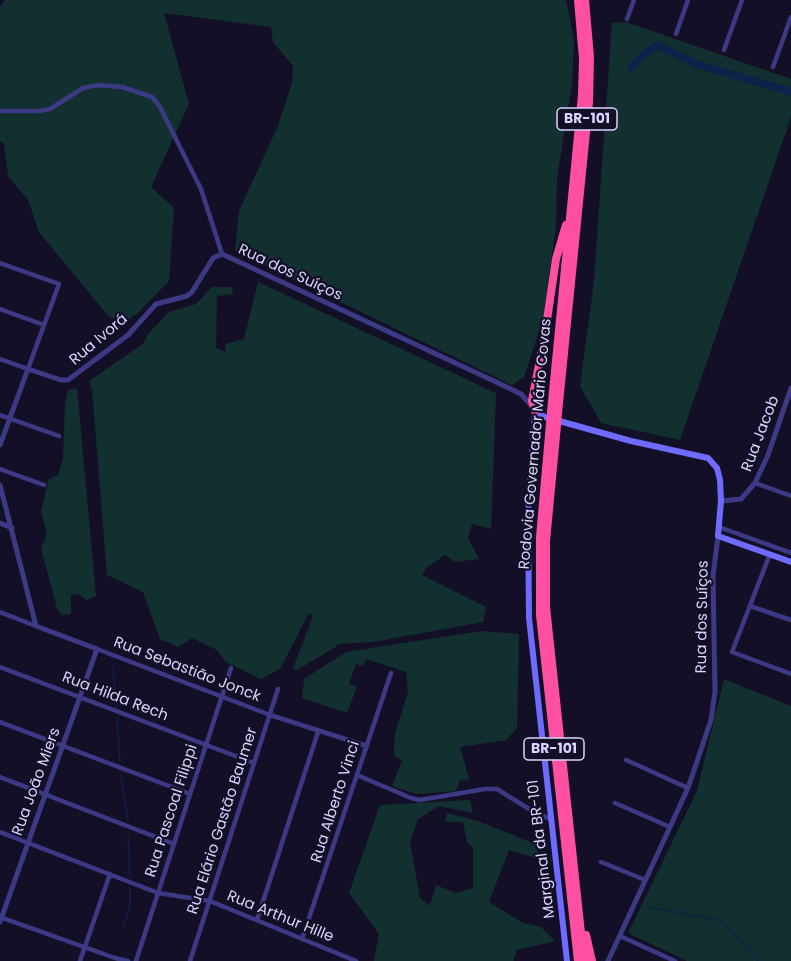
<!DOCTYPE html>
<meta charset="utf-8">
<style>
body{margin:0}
canvas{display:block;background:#130f26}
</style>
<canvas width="791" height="961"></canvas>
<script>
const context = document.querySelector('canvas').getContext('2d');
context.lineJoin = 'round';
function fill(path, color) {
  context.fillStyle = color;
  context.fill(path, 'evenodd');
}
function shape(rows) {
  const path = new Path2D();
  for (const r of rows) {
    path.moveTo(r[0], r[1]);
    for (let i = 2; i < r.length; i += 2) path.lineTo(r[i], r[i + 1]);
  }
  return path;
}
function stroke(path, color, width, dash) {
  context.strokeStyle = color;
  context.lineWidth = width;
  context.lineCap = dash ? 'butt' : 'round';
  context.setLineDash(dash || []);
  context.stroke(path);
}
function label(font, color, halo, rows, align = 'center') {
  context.font = font + ' Poppins,sans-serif';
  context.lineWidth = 4.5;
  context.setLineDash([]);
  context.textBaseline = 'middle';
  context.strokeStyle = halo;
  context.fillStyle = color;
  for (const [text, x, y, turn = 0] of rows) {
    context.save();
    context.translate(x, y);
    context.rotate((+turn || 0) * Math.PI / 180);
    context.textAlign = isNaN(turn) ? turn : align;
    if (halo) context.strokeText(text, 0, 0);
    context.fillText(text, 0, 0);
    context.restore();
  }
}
const green = shape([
 [5,0,566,0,574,40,572,85,557,178,556,227,543,319,524,377,512,385,235,251,239,211,278,126,292,82,293,66,273,42,271,27,164,13,189,104,151,187,174,208,169,281,138,313,124,322,109,317,39,232,28,200,8,176,4,144,0,141,0,7],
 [626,22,791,79,791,117,680,440,601,423,580,386,594,281,612,23],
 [258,282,496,393,491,529,472,524,468,538,479,559,455,562,445,555,426,568,422,575,486,607,483,622,373,642,340,644,296,671,293,668,313,616,309,613,280,669,261,679,226,662,217,650,192,638,178,647,160,639,143,592,107,575,92,390,89,381,143,344,148,334,169,312,196,304,212,287,232,287,233,294,217,296,216,348,226,352,225,344,244,339],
 [77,388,96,596,86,600,79,594,71,595,71,614,61,615,57,608,41,548,47,534,41,511,49,479,58,475,63,459,65,403,68,390],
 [481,631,519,634,517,728,506,740,460,747,469,779,460,780,456,791,416,794,392,786,402,760,394,756,395,733,408,693,406,672,366,659,363,666,356,664,349,684,357,687,347,713,302,698,304,679,346,652],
 [724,679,791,706,791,961,687,961,628,933,697,791],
 [470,800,473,813,439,806,418,819,410,842,420,898,430,906,436,885,456,893,473,888,473,848,467,842,463,822,445,822,447,813,478,821,540,846,536,858,509,850,489,902,523,923,541,927,555,941,517,950,513,961,374,961,379,934,349,893,380,805]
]);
const stream = shape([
 [113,667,116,707],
 [117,717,120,762],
 [121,775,128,820],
 [128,835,130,876],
 [649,907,722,921,758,961],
 [123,929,130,907,130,887]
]);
const river = shape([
 [631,68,643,55,657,45,696,64,791,92]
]);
const minor = shape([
 [627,19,634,0],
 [676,34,688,0],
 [724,50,742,0],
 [773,67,791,17],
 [0,111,40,111,50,109,83,88,98,85,122,87,152,97,160,107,201,189,222,254],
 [0,263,59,284,28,369,0,359],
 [0,309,44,325],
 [0,415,59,436],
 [0,469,44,485],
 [755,483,791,496],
 [719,527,791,553],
 [770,554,732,652,791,674],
 [750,606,791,620],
 [0,612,36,626],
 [97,649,270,715,367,746],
 [0,667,254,763],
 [0,722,190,794],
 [626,760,688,788],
 [357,775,411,798,420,800,485,789,497,789,529,809,550,819],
 [0,777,174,844],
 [615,803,670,827],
 [0,832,158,893,210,901,356,961],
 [601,862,645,880],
 [0,917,115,958,128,961],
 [257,920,318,732],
 [620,936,675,961],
 [302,939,391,673],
 [80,961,110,874],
 [136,961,231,668],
 [190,961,278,689]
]);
const tertiary = shape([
 [0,445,28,369,61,380,68,380,128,335,156,304,187,296,192,292,213,258,222,254,511,389,521,394,531,405],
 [0,485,36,626,97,649,0,922],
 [721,501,741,499,755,483,768,455,791,388],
 [0,523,12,528],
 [608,961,688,788,711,720,715,692,713,576,718,536]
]);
const secondary = shape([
 [567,961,529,618,528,515,535,411,545,417,631,441,708,458,717,468,720,480,721,501,718,536,791,562]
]);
const motorway = shape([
 [535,411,532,401,534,390,544,340,556,259,566,225],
 [551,412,582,95,583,59,578,0],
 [558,413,589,102,590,57,585,0],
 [550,424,540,537,540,615,578,961],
 [557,425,546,541,546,607,584,961],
 [586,935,592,961]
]);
const motorwayBridge = shape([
 [550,424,551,412],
 [557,425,558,413]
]);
const shields = [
 [587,119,60],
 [554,749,60]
];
const shieldNames = [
 ["BR-101",587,119],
 ["BR-101",554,749]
];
const streetNames = [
 ["Rua dos Suíços",290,273,25],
 ["Rua Ivorá",99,340,-40],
 ["Rua Jacob",761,434,-69],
 ["Rodovia Governador Mário Covas",536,444,-85],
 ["Rua dos Suíços",703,617,-89],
 ["Rua Sebastião Jonck",187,670,21],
 ["Rua Hilda Rech",115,697,21],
 ["Rua João Miers",37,782,-70],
 ["Rua Alberto Vinci",336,802,-72],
 ["Rua Pascoal Filippi",172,811,-72],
 ["Rua Elário Gastão Baumer",223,821,-72],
 ["Marginal da BR-101",542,849,-97],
 ["Rua Arthur Hille",280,917,22]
];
fill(green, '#12302f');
stroke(stream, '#0c2248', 1.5);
stroke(river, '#0c2248', 8);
stroke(minor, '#3d3a85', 4.5);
stroke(tertiary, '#3d3a85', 5);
stroke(secondary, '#6f6bff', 6);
stroke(motorway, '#ff4fa3', 8);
stroke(motorwayBridge, '#ff4fa3', 8);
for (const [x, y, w] of shields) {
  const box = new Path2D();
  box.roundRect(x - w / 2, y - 11, w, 22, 4.5);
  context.fillStyle = '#130f26';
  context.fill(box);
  stroke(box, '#d9d4ff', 1.5);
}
label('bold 14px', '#d9d4ff', null, shieldNames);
label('15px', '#d9d4ff', '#130f26', streetNames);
</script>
